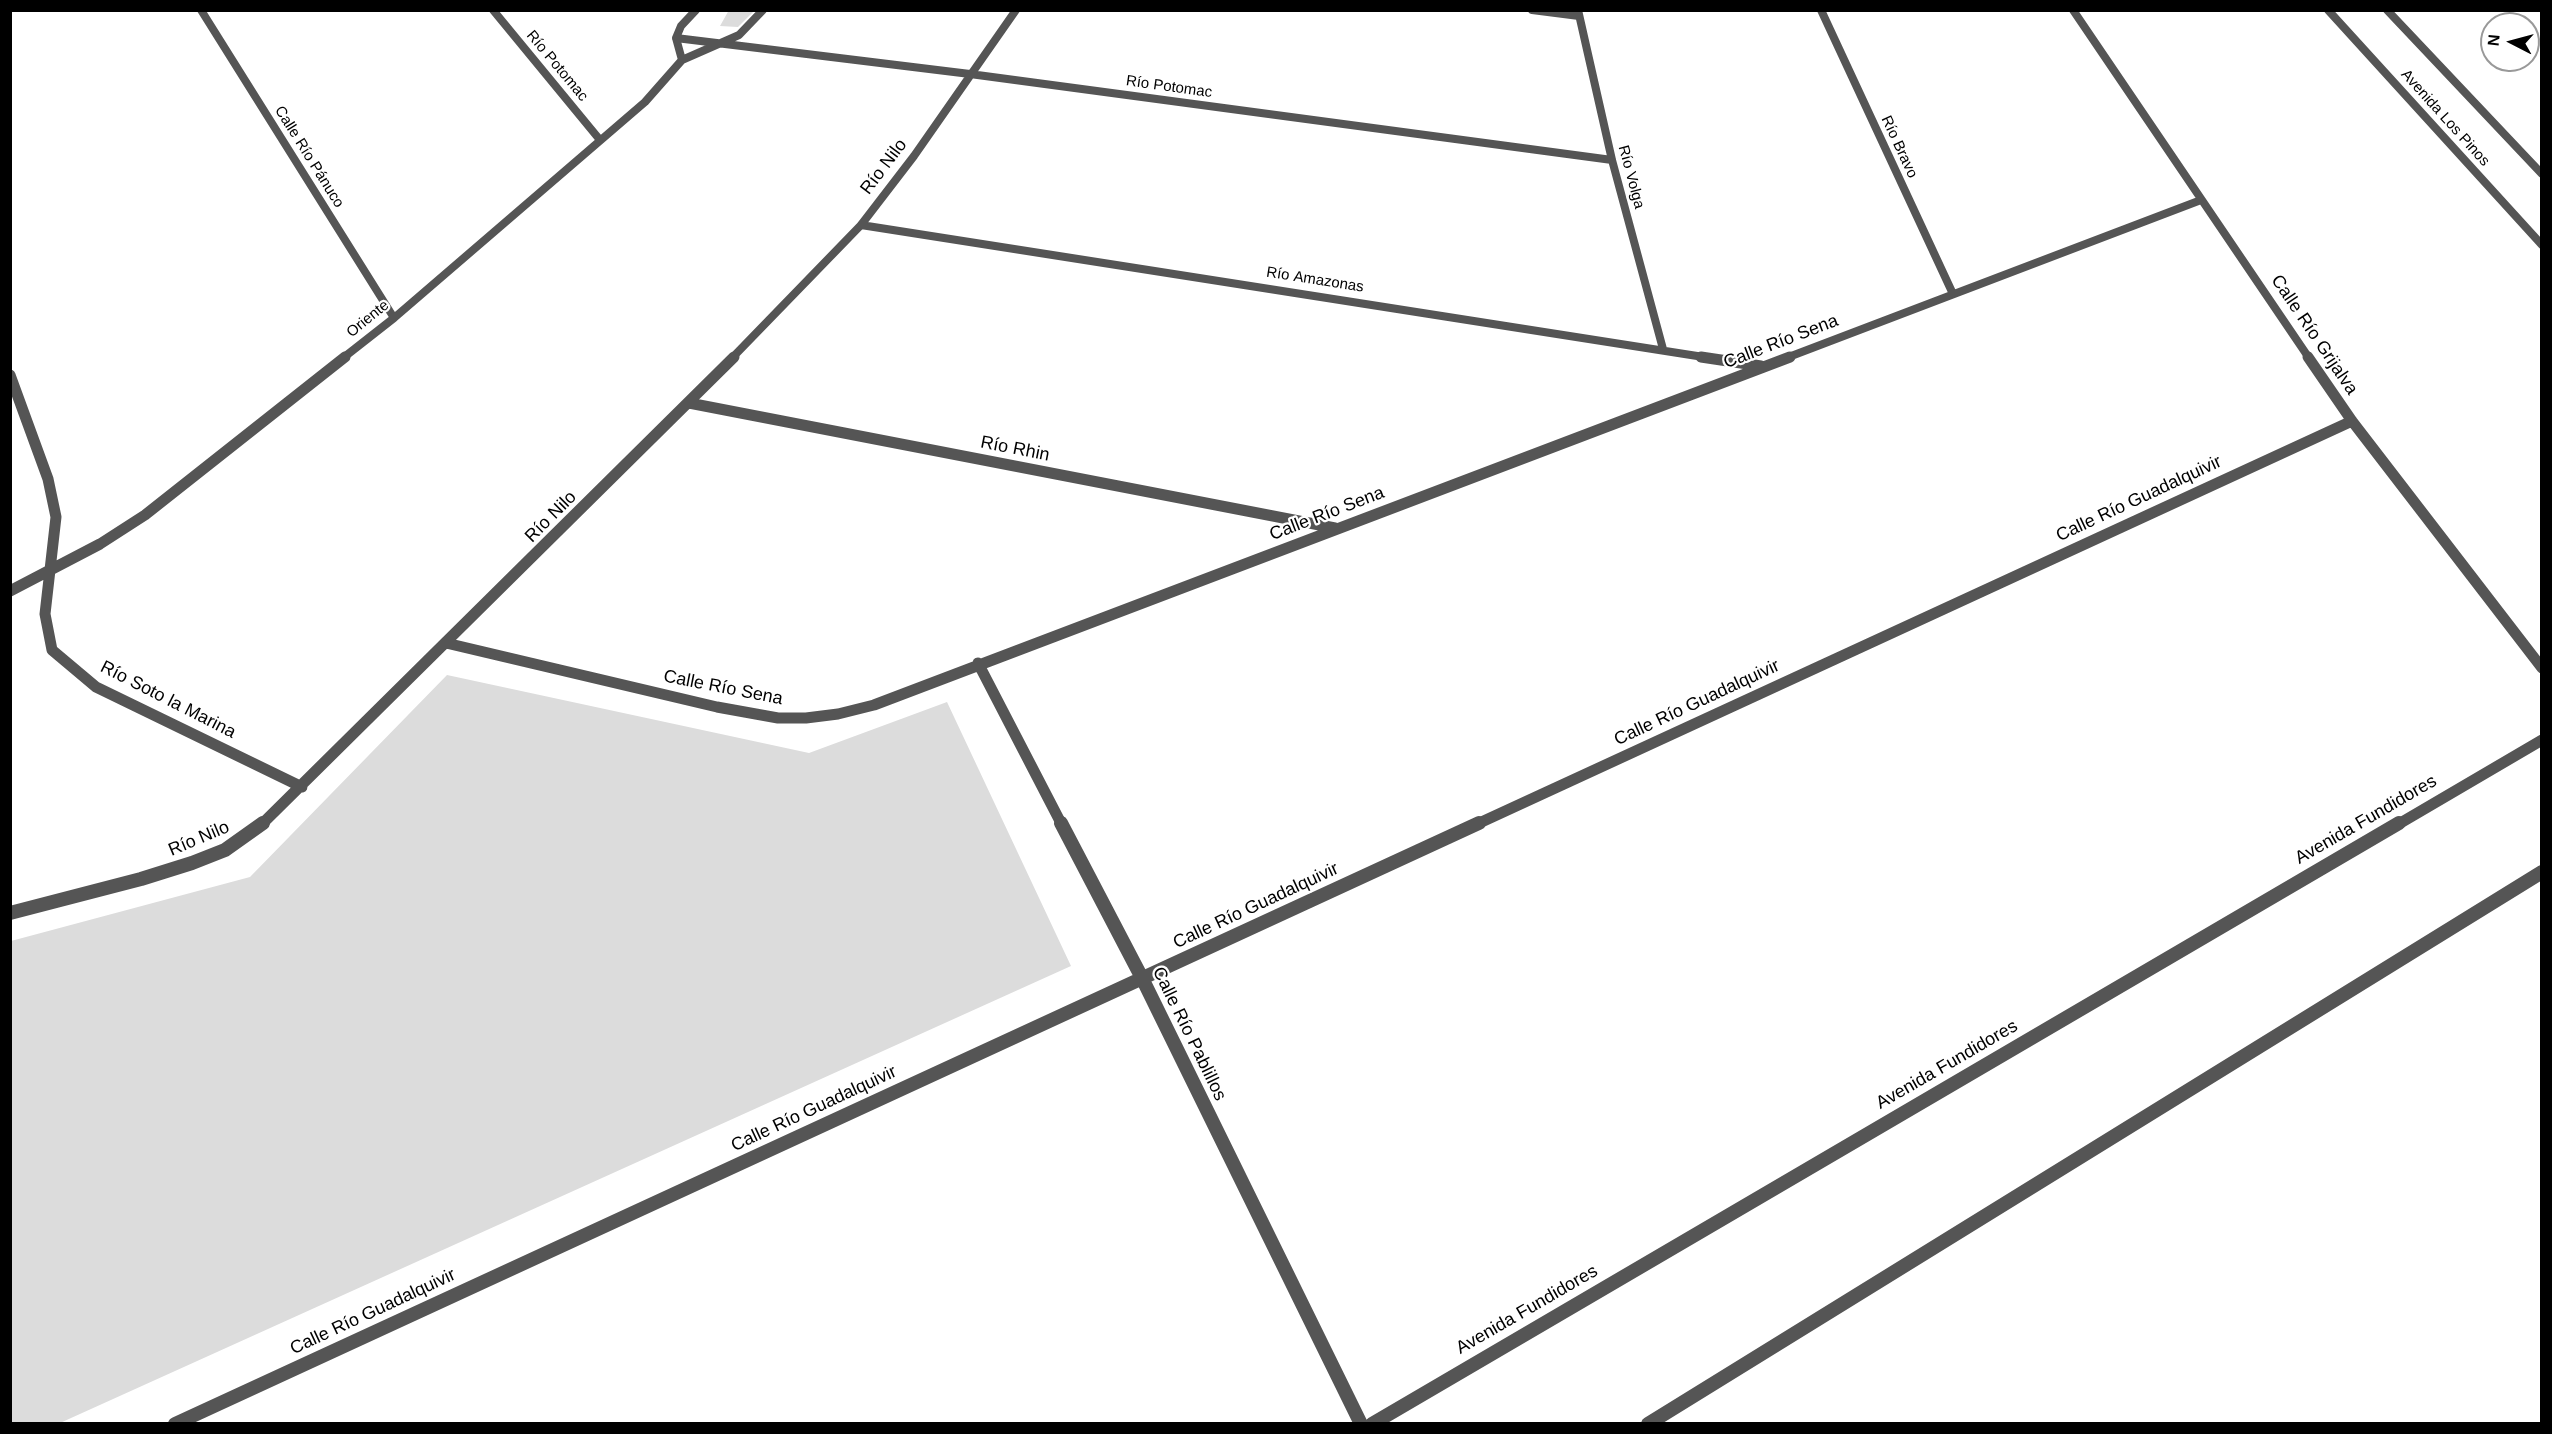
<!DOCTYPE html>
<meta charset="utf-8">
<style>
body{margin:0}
#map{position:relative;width:2552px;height:1434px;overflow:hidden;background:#fff;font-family:Arial,sans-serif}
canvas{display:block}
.frame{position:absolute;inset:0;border:12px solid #000;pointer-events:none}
.north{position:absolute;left:2480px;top:12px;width:60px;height:60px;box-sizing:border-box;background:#fff;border:2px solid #999;border-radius:50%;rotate:276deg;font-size:16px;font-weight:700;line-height:24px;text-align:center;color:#000}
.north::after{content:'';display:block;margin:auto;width:21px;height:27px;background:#000;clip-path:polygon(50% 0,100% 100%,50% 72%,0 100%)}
</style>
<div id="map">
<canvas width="2552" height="1434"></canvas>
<div class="frame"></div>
<div class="north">N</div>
</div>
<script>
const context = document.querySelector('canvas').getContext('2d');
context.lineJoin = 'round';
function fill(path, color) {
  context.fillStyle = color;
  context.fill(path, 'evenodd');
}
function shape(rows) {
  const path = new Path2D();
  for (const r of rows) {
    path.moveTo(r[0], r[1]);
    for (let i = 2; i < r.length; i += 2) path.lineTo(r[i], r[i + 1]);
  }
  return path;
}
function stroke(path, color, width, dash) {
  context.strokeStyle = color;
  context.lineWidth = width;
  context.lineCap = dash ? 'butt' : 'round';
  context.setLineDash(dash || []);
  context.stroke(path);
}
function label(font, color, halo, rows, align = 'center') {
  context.font = font + ' Arial,sans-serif';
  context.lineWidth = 4.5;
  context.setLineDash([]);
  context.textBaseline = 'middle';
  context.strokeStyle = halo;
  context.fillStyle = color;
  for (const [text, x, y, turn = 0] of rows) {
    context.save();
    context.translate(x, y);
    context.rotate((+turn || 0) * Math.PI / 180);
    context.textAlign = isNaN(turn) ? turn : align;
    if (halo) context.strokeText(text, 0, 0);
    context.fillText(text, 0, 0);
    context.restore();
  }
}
const green = shape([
 [729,10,754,10,754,11,738,27,720,26],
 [447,675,809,753,947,702,1071,966,60,1423,11,1423,11,941,250,877]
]);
const minorFar2 = shape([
 [201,10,394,318],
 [493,10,600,140],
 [1532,10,1579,16],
 [1578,10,1612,160,1663,349],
 [1821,10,1953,294],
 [2073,10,2309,358],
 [676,38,970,74,1612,160],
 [682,60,676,38,681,26,696,10],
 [861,225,1710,358],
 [343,358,394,318,645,102,682,60,739,35,763,10],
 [732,358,861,225,914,156,1016,10],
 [1786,358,2201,200]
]);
const minorFar1 = shape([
 [1701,357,1761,366],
 [2308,357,2352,421,2542,668],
 [10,375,48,479,56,517,45,614,52,650,96,687,302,787],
 [689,403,1335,528],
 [10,591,100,544,145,515,345,357],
 [446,643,717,707,778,718,806,718,838,714,874,705,1790,357],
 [978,663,1062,825],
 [261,825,734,357],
 [1475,825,2352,421]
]);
const minor = shape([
 [1061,823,1142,978,1361,1424],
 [10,913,141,879,192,863,225,850,263,823],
 [175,1424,1479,823]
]);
const tertiaryFar2 = shape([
 [2328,10,2542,245],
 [2387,10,2542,174]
]);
const tertiaryFar1 = shape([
 [2397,825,2542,740]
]);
const tertiary = shape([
 [1372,1424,2399,823],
 [1648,1424,2542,872]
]);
const farStreetnames = [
 ["Río Potomac",557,66,50],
 ["Río Potomac",1169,87,8],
 ["Avenida Los Pinos",2445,118,48],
 ["Río Bravo",1899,147,65],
 ["Calle Río Pánuco",309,157,58],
 ["Río Volga",1631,177,75],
 ["Río Amazonas",1315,280,9],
 ["Oriente",368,319,-39]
];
const streetNames = [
 ["Río Nilo",884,167,-53],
 ["Calle Río Grijalva",2314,335,56],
 ["Calle Río Sena",1781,342,-21],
 ["Río Rhin",1015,449,11],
 ["Calle Río Guadalquivir",2139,499,-25],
 ["Calle Río Sena",1327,514,-21],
 ["Río Nilo",551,517,-45],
 ["Calle Río Sena",723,688,11],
 ["Río Soto la Marina",168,700,27],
 ["Calle Río Guadalquivir",1697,703,-25],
 ["Avenida Fundidores",2366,820,-30],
 ["Río Nilo",199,839,-23],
 ["Calle Río Guadalquivir",1256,906,-25],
 ["Calle Río Pablillos",1189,1034,64],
 ["Avenida Fundidores",1947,1065,-30],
 ["Calle Río Guadalquivir",814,1109,-25],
 ["Avenida Fundidores",1527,1310,-30],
 ["Calle Río Guadalquivir",373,1312,-25]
];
fill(green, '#dcdcdc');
stroke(minorFar2, '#555', 8);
stroke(minorFar1, '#555', 11);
stroke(minor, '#555', 14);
stroke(tertiaryFar2, '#555', 8);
stroke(tertiaryFar1, '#555', 11);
stroke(tertiary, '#555', 14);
label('15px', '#000', '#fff', farStreetnames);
label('18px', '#000', '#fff', streetNames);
</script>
